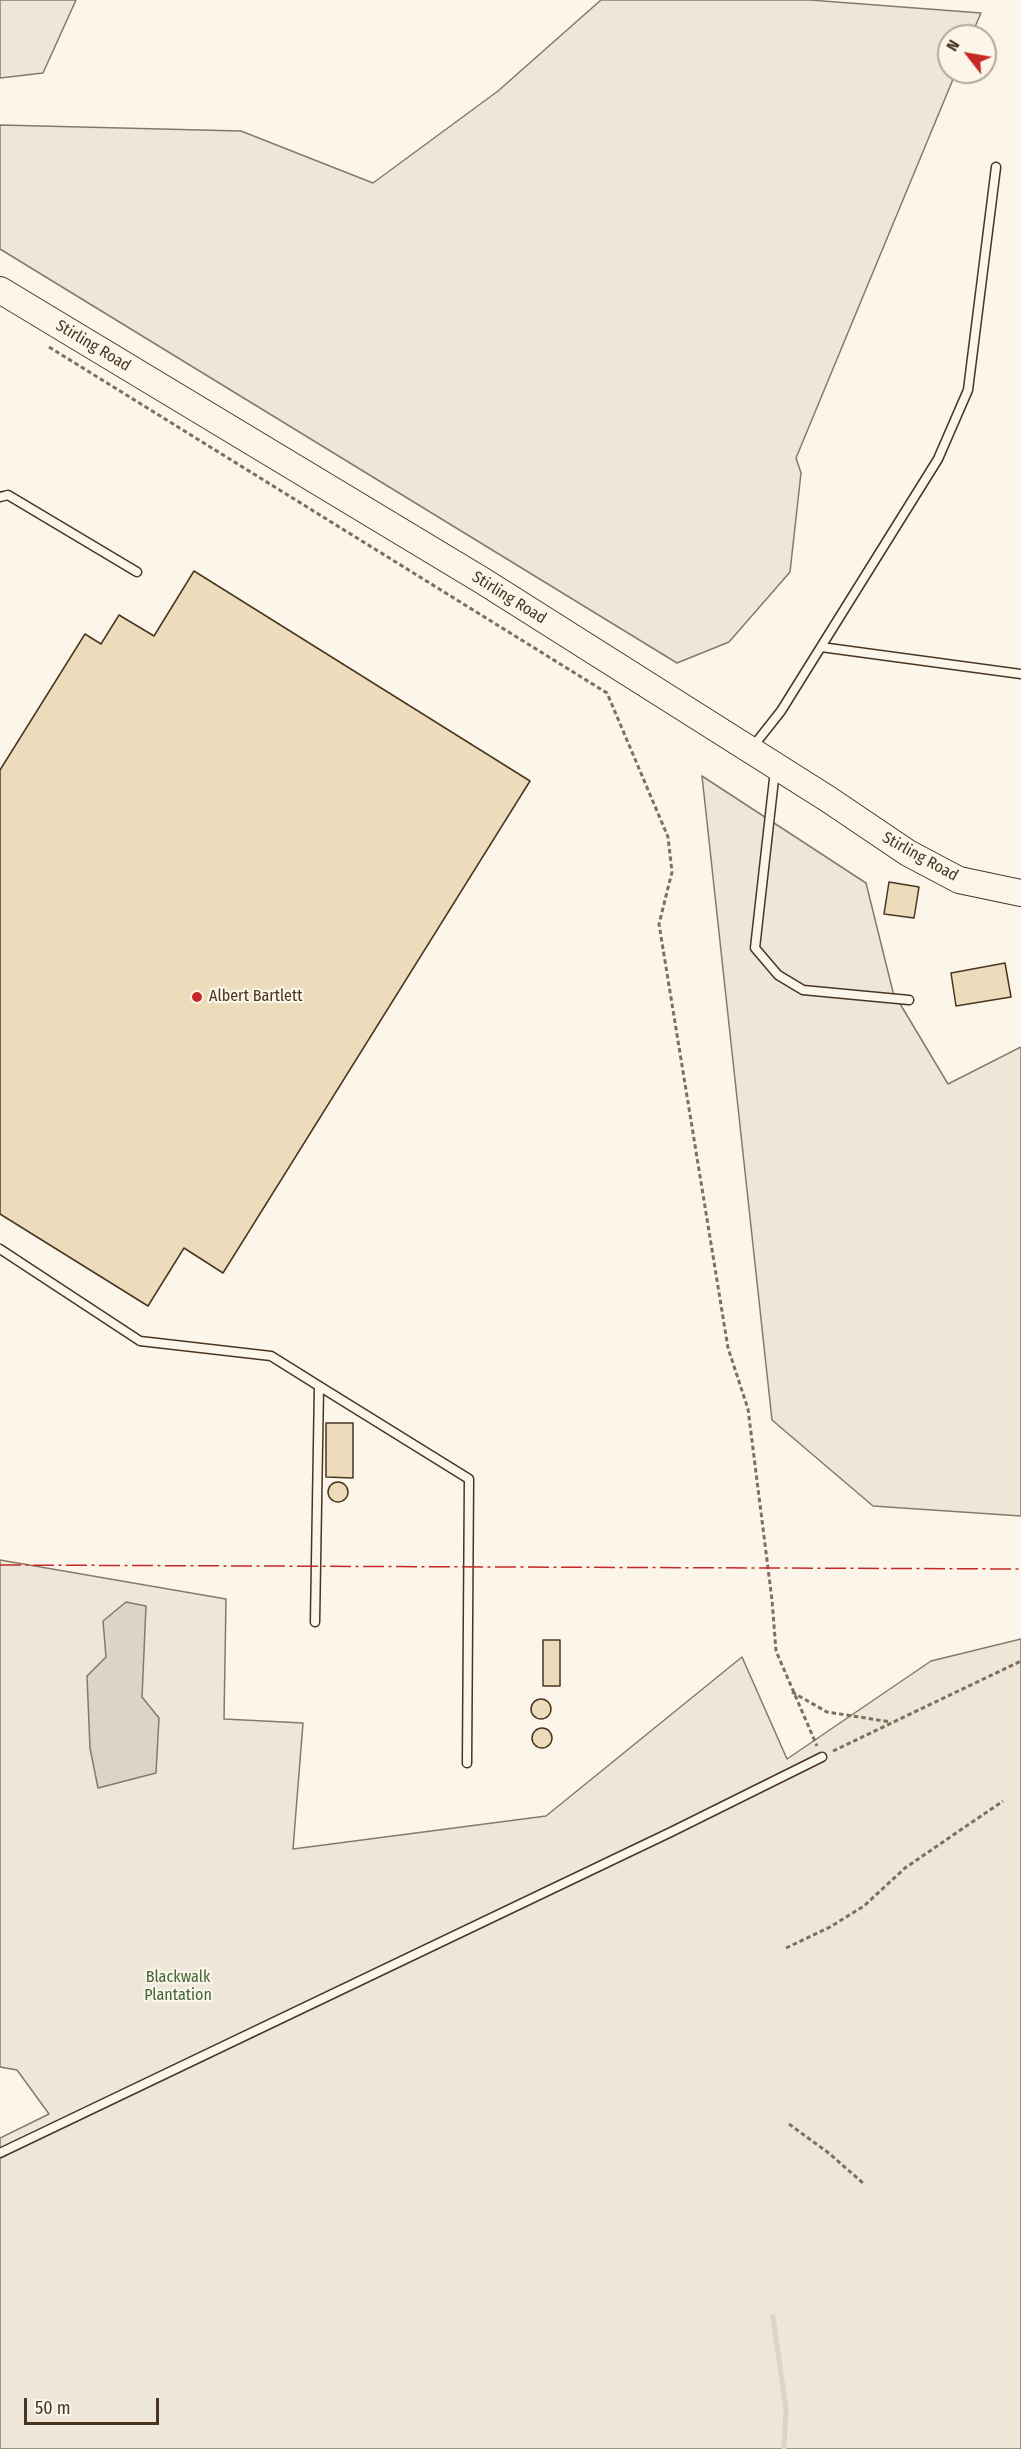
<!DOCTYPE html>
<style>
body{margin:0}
#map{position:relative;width:1021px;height:2449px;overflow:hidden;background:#fbf6e9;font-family:"Fira Sans Condensed",sans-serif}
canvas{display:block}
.north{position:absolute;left:937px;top:24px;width:60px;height:60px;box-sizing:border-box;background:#fbf6e9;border:2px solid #b4a999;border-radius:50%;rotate:301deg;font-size:16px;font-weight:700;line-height:24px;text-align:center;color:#4a3520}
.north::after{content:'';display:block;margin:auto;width:21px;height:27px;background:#c62828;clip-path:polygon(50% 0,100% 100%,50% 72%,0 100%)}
.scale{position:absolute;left:24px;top:2398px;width:135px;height:27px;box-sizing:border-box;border:3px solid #4a3520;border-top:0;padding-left:8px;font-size:18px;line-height:21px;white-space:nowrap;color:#4a3520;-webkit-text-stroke:4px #fbf6e9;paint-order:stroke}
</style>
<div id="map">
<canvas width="1021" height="2449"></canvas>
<div class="north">N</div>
<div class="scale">50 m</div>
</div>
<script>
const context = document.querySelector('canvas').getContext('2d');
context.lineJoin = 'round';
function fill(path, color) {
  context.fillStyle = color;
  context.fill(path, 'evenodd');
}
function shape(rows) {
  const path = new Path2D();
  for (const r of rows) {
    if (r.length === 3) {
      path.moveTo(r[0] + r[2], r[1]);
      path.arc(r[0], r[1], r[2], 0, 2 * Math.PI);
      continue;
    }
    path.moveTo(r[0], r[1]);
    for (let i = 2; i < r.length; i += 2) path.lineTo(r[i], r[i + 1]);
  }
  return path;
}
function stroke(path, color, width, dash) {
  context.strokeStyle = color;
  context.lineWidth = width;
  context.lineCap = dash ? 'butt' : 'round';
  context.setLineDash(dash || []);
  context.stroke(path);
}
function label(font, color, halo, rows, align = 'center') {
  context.font = font + ' "Fira Sans Condensed",sans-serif';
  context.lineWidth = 4.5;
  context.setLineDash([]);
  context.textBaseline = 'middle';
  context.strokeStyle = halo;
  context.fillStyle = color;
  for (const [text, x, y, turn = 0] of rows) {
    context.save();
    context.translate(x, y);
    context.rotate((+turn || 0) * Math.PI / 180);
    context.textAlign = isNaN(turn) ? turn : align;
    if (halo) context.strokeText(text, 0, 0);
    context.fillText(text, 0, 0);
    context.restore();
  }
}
const green = shape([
 [0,0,76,0,43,73,0,78,0,0],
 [601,0,810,0,981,13,971,36,949,36,949,72,956,72,796,458,801,473,790,572,729,642,677,663,0,249,0,125,241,131,373,183,498,91,601,0],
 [702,776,866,883,893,992,948,1084,1021,1047,1021,1516,873,1506,772,1420,702,776],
 [0,1560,226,1599,224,1719,303,1723,293,1849,546,1816,742,1657,787,1759,931,1661,1021,1639,1021,2449,0,2449,0,2138,49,2114,17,2070,0,2067,0,1560]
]);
const water = shape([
 [126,1602,146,1606,142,1697,159,1718,156,1773,98,1788,90,1748,87,1676,106,1657,103,1621,126,1602]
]);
const stream = shape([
 [773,2317,786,2409,784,2449]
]);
const building = shape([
 [194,571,530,781,223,1273,184,1248,148,1306,0,1214,0,770,85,634,101,644,119,615,154,636,194,571],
 [889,882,919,887,914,918,884,914,889,882],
 [1005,963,1011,997,956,1006,951,973,1005,963],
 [326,1423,353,1423,353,1478,326,1477,326,1423],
 [338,1492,10],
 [543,1640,560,1640,560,1686,543,1686,543,1640],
 [541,1709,10],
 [542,1738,10]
]);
const path = shape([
 [49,347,607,693,668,837,672,872,659,924,728,1348,748,1409,772,1600,776,1651,817,1746],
 [792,1692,827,1712,891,1722],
 [833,1751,1021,1661],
 [786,1948,830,1927,864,1906,905,1868,1003,1801],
 [789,2124,830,2154,864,2184]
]);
const lane = shape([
 [0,497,8,495,137,572],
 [821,647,1021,674],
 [751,749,781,711,938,459,968,390,996,167],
 [775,770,755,948,778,975,803,990,909,1000],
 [0,1249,140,1341,271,1356,319,1386,315,1622],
 [319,1386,469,1479,467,1763],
 [0,2153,671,1832,822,1757]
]);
const primary = shape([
 [0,290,483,581,828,799,908,853,959,880,1021,893]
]);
const power = shape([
 [0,1565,1021,1569]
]);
const markers = [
 [197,997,6,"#c62828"]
];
const streetNames = [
 ["Stirling Road",93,346,31],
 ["Stirling Road",509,598,32],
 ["Stirling Road",920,857,29]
];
const poiNames = [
 ["Albert Bartlett",209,997]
];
const parkNames = [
 ["Blackwalk",178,1978],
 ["Plantation",178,1996]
];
fill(green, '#ede6d9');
stroke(green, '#887966', 1.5);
fill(water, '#dcd4c6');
stroke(water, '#887966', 1.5);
stroke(stream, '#dcd4c6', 5);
fill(building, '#ecdcbc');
stroke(building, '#4a3520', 1.5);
stroke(lane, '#4a3520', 11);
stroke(primary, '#4a3520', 28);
stroke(path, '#7f6f5c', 3, [4.5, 3]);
stroke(lane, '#fbf6e9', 8);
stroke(primary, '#fbf6e9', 26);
stroke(power, '#c62828', 1.5, [21, 4.5, 3, 4.5]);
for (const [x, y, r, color] of markers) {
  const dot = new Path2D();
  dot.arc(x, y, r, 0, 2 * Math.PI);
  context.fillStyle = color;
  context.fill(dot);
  stroke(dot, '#fbf6e9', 2);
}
label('16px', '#4a3520', '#fbf6e9', streetNames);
label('16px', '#4a3520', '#fbf6e9', poiNames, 'left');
label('16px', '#436837', '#fbf6e9', parkNames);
</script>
